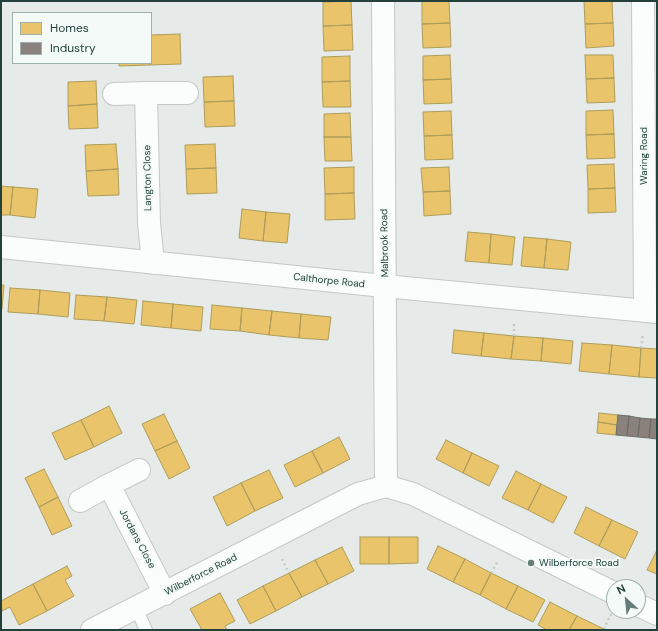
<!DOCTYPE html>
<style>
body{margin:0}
#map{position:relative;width:658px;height:631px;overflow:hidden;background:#e6ebe9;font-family:"DM Sans",sans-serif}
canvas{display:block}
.frame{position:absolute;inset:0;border:2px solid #21413a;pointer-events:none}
.legend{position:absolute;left:12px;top:12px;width:140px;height:52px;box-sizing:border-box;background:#f4faf8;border:1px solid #a0b0ac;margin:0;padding:5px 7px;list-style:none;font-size:12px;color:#21413a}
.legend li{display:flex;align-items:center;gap:8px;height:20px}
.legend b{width:20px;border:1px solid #a0b0ac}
.north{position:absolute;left:606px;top:579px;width:40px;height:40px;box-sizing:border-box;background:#f4faf8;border:1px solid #a0b0ac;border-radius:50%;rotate:333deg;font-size:11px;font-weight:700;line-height:16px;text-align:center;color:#21413a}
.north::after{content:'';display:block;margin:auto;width:14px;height:18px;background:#667c77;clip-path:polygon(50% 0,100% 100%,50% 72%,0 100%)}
</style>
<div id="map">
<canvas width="658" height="631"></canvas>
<div class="frame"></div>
<ul class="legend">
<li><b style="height:11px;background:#e9c46a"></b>Homes</li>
<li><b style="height:11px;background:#8a817c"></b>Industry</li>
</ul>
<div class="north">N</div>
</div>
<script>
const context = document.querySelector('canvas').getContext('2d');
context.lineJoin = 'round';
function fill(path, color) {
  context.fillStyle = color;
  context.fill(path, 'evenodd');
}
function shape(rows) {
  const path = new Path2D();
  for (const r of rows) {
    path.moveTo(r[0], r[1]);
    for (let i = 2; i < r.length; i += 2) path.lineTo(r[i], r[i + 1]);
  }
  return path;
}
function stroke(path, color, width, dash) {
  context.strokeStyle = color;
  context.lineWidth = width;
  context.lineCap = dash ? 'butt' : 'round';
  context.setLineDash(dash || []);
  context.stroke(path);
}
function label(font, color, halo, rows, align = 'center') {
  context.font = font + ' "DM Sans",sans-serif';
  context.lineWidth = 4;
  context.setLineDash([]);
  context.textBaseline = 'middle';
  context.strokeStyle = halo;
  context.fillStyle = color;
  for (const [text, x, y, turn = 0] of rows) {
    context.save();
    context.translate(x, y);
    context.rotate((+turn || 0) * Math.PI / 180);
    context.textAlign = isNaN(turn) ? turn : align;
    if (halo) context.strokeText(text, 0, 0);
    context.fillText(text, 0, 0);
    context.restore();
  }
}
const homes = shape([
 [351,1,352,25,323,26,323,2,351,1],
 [422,1,449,1,450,23,422,24,422,1],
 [584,1,612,1,613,23,585,24,584,1],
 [450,23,451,47,423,48,422,24,450,23],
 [613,23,614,46,586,48,585,24,613,23],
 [352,25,353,50,324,51,323,26,352,25],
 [180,34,181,64,150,65,151,35,180,34],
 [450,55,451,79,423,80,423,56,450,55],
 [585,55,613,55,614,78,586,79,585,55],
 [350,56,350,81,322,82,322,57,350,56],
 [119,63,150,63,150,65,119,66,119,63],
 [233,76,234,101,204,102,203,77,233,76],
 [614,78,615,102,587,103,586,79,614,78],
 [451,79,452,103,424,104,423,80,451,79],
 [96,81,97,104,68,106,68,82,96,81],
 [350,81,351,107,323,107,322,82,350,81],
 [234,101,235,126,205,127,204,102,234,101],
 [97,104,98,128,69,129,68,106,97,104],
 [613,110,614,134,586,135,586,111,613,110],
 [451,111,452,135,424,136,423,112,451,111],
 [350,113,351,137,324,137,324,114,350,113],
 [614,134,615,158,587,159,586,135,614,134],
 [452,135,453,159,425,160,424,136,452,135],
 [324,137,351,137,352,161,325,161,324,137],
 [116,144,118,169,86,171,85,145,116,144],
 [215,144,216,168,186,169,185,145,215,144],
 [614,164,615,188,588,189,587,165,614,164],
 [354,167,354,193,325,194,324,168,354,167],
 [449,167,450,191,423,192,421,168,449,167],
 [216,168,217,193,187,194,186,169,216,168],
 [118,169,119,195,88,196,86,171,118,169],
 [1,186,13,187,10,215,1,215,1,186],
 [13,187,38,189,35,218,10,215,13,187],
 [615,188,616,212,588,213,588,189,615,188],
 [450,191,451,214,424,216,423,192,450,191],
 [354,193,355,219,325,220,325,194,354,193],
 [242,209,266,212,263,241,239,238,242,209],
 [266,212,290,214,287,243,263,241,266,212],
 [468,232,491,234,489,263,465,261,468,232],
 [491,234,515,237,512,265,489,263,491,234],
 [524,237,547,239,544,268,521,266,524,237],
 [547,239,571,242,568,270,544,268,547,239],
 [1,285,4,285,2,309,1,309,1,285],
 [10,288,40,290,38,314,8,312,10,288],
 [40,290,70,293,68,317,38,314,40,290],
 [76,295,107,297,104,321,74,319,76,295],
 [107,297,137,300,134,324,104,321,107,297],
 [143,301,173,304,171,328,141,325,143,301],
 [173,304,203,307,201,331,171,328,173,304],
 [212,305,242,308,240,331,210,329,212,305],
 [242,308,272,311,269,335,240,331,242,308],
 [272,311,301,314,299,338,269,335,272,311],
 [301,314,331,317,328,340,299,338,301,314],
 [454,330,484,333,481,356,452,353,454,330],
 [484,333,514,336,511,359,481,356,484,333],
 [514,336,543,338,541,361,511,359,514,336],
 [543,338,573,341,571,364,541,361,543,338],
 [582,343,612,345,609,374,579,371,582,343],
 [612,345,641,348,639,377,609,374,612,345],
 [641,348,657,349,657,378,639,377,641,348],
 [109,406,122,433,94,447,81,420,109,406],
 [599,413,618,415,617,425,598,422,599,413],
 [164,414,177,441,155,451,142,424,164,414],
 [81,420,94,447,65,460,52,433,81,420],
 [598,422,617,425,616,435,597,433,598,422],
 [339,437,350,459,323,473,312,451,339,437],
 [446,440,472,453,463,473,436,459,446,440],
 [177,441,190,468,169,479,155,451,177,441],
 [312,451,323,473,295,487,284,465,312,451],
 [472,453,499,466,489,486,463,473,472,453],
 [44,469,58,497,39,507,25,478,44,469],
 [269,470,283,498,255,511,241,483,269,470],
 [516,471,541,484,528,510,502,498,516,471],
 [241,483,255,511,227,526,213,497,241,483],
 [541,484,567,497,553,523,528,510,541,484],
 [58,497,72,526,52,535,39,507,58,497],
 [586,507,612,520,599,546,574,533,586,507],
 [612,520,638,532,625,559,599,546,612,520],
 [360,537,389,537,389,564,360,564,360,537],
 [389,537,418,537,418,563,389,564,389,537],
 [438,546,465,559,453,582,427,569,438,546],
 [342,547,354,571,328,584,315,560,342,547],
 [657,550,657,574,647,570,657,550],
 [465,559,491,573,480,595,453,582,465,559],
 [315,560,328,584,302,597,289,573,315,560],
 [67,566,72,576,65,580,74,596,47,611,33,584,67,566],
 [289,573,302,597,276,611,263,586,289,573],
 [491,573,518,586,506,609,480,595,491,573],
 [33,584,47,611,19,625,10,607,2,611,1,601,33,584],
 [263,586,276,611,250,624,237,600,263,586],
 [518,586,545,600,533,622,506,609,518,586],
 [220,593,235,621,225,626,227,630,202,630,190,609,220,593],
 [550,602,577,616,569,630,547,630,538,625,550,602],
 [577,616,604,629,603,630,569,630,577,616]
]);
const industry = shape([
 [618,415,629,416,627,436,616,435,618,415],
 [629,416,640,418,638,437,627,436,629,416],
 [640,418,651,419,649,438,638,437,640,418],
 [651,419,657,419,657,439,649,438,651,419]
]);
const path = shape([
 [514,336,514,321],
 [641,348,643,333],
 [282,559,289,573],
 [491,573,498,561],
 [604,629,611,614]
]);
const lane = shape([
 [136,608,146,630]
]);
const street = shape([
 [383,1,386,486],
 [643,1,645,310],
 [114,94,146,93],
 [1,247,374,285,657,312],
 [153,263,149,223,146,93,187,93],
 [139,470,109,485,165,594],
 [80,501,109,485],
 [638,605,657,614],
 [92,630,358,494,386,486,413,494,614,593]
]);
const markers = [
 [531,563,4,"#667c77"]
];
const streetNames = [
 ["Waring Road",644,156,-90],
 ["Langton Close",148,178,-91],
 ["Malbrook Road",385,243,-91],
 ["Calthorpe Road",329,281,6],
 ["Jordans Close",137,539,62],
 ["Wilberforce Road",201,575,-27]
];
const poiNames = [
 ["Wilberforce Road",539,563]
];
fill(homes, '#e9c46a');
stroke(homes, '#ad9d5c', 1);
fill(industry, '#8a817c');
stroke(industry, '#6a6e68', 1);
stroke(lane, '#c3c8c6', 14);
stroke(street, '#c3c8c6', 24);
stroke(path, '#c2cbc9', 2.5, [2, 3]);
stroke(lane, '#fbfcfc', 12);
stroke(street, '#fbfcfc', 22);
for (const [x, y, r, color] of markers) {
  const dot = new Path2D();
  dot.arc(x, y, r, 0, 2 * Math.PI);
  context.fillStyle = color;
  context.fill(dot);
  stroke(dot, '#f4faf8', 1.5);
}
label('10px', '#21413a', '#f4faf8', streetNames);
label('10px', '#21413a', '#f4faf8', poiNames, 'left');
</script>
